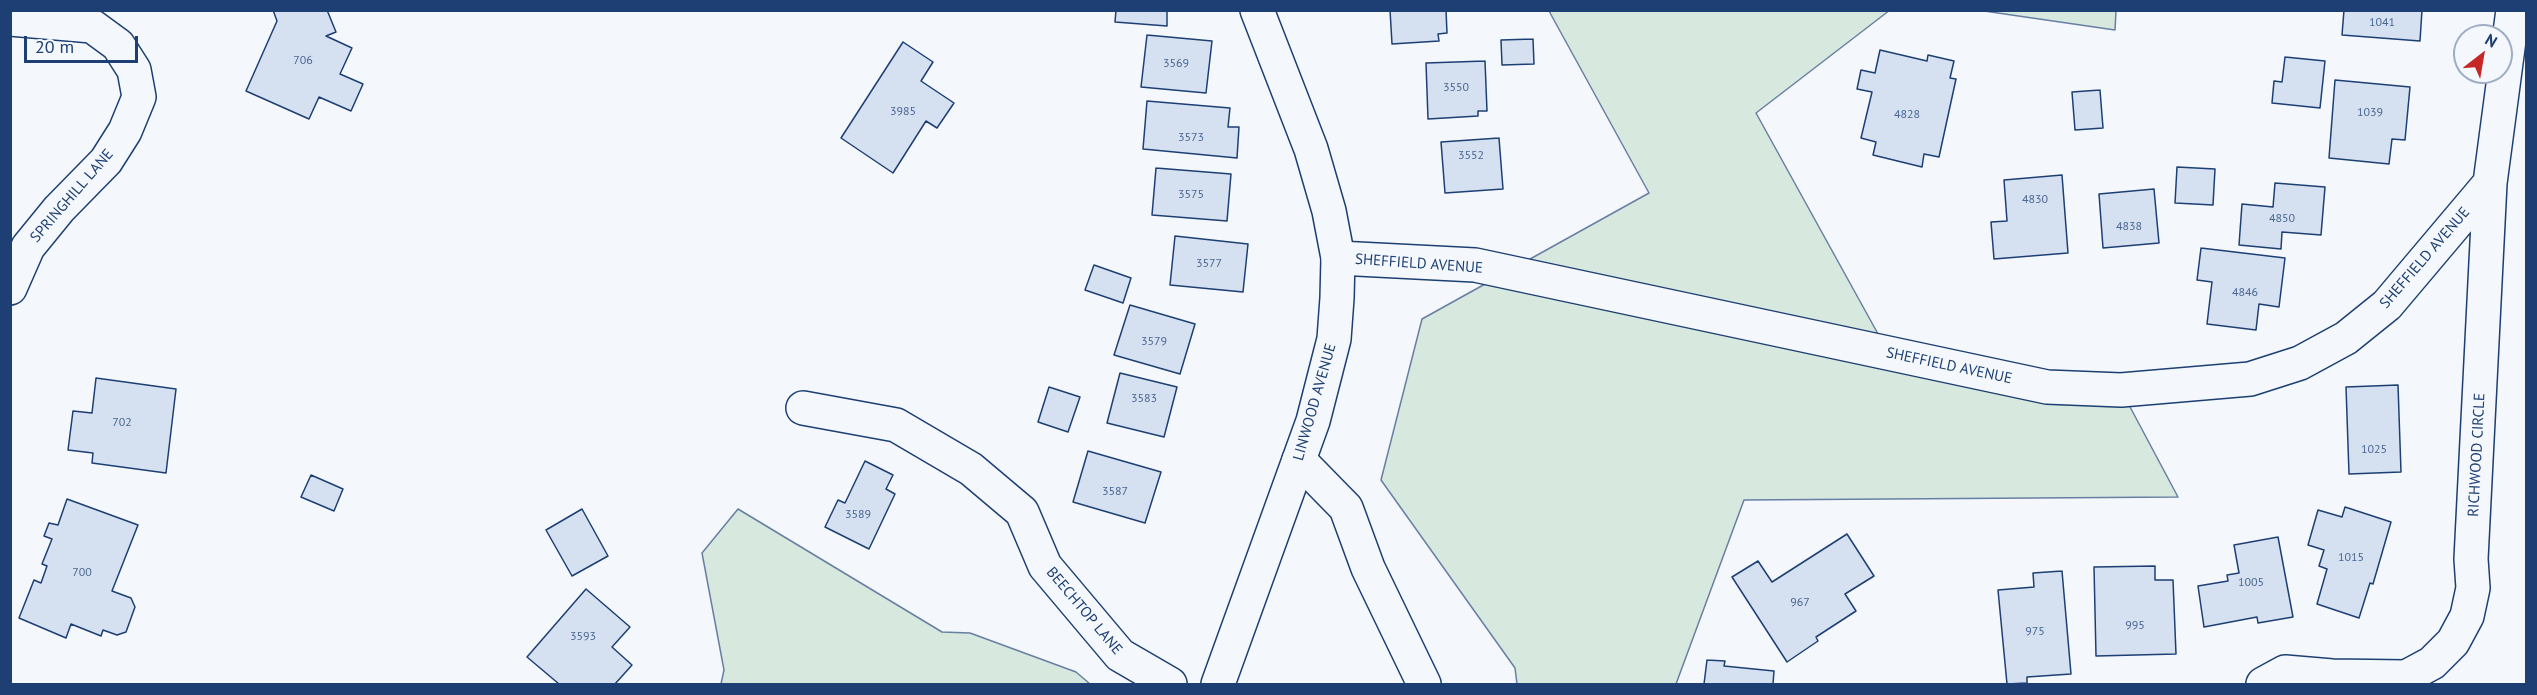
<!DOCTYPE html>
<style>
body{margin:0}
#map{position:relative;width:2537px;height:695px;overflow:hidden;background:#f4f7fb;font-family:"PT Sans",sans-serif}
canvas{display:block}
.frame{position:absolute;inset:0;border:12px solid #1d3f73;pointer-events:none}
.north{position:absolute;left:2453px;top:24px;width:60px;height:60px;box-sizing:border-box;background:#f4f7fb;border:2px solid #9eadc5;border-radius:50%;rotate:31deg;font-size:16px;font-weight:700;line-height:24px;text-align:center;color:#1d3f73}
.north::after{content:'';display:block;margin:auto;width:21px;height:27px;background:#c62828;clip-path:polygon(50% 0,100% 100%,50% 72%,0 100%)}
.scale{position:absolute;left:24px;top:36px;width:114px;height:27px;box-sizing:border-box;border:3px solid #1d3f73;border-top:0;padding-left:8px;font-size:18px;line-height:21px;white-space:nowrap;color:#1d3f73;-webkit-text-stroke:4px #f4f7fb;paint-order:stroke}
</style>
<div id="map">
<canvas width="2537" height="695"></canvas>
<div class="frame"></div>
<div class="north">N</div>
<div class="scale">20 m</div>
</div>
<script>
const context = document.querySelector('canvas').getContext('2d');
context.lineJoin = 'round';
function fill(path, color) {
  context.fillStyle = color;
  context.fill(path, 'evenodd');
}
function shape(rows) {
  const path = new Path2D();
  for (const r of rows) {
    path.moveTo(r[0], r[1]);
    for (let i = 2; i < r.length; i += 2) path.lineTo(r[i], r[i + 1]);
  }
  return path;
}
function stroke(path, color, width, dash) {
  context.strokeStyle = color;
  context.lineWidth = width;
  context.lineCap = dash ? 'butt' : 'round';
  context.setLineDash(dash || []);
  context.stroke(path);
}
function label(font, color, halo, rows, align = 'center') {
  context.font = font + ' "PT Sans",sans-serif';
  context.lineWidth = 4.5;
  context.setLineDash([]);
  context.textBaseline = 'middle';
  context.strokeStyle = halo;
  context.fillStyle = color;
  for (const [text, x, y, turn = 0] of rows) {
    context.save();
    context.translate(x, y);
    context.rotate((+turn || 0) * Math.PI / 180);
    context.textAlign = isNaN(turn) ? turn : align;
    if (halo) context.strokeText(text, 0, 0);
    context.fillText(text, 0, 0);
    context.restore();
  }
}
const green = shape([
 [1890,10,1756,113,1888,352,2121,390,2178,497,1744,500,1676,684,1517,684,1515,668,1381,480,1422,319,1649,193,1549,11,1890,10],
 [1984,11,2116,11,2115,30,1984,11],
 [738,509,942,632,970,633,1076,672,1090,684,721,684,724,670,702,553,738,509]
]);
const building = shape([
 [273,10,327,10,336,32,326,36,352,48,340,74,363,84,351,111,319,97,309,119,246,91,277,21,273,10],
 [1116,10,1179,10,1167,11,1167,26,1115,22,1116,10],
 [1390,10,1446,10,1447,33,1438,34,1439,41,1392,44,1390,10],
 [2344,10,2422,10,2420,41,2342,35,2344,10],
 [1147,35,1212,41,1206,93,1141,87,1147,35],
 [1533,39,1534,64,1502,65,1501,40,1533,39],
 [903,42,933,62,921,81,954,103,937,128,926,121,893,173,841,138,903,42],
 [1880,50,1927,61,1928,55,1954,61,1950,78,1956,79,1939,157,1924,154,1922,167,1873,155,1876,142,1861,138,1872,92,1857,89,1861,70,1875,73,1880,50],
 [2285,57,2325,61,2320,108,2272,103,2274,81,2282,82,2285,57],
 [1485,61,1487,111,1478,111,1478,116,1428,119,1426,63,1485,61],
 [2335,80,2410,87,2405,140,2392,139,2389,164,2329,158,2335,80],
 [2100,90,2103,128,2075,130,2072,92,2100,90],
 [1147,101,1230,108,1228,127,1239,127,1237,158,1143,149,1147,101],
 [1499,138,1503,189,1445,193,1441,142,1499,138],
 [2177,167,2215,169,2213,205,2175,203,2177,167],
 [1156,168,1231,174,1227,221,1152,215,1156,168],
 [2062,175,2068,253,1994,259,1991,222,2007,221,2004,180,2062,175],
 [2275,183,2325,187,2321,235,2282,232,2281,249,2239,245,2242,204,2273,207,2275,183],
 [2154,189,2159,243,2103,248,2099,194,2154,189],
 [1175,236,1248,244,1243,292,1170,285,1175,236],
 [2201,248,2285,258,2279,307,2259,304,2256,330,2207,324,2212,282,2197,280,2201,248],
 [1094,265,1131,278,1123,303,1085,290,1094,265],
 [1130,305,1195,324,1180,374,1114,355,1130,305],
 [1120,373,1177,387,1164,437,1107,423,1120,373],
 [96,378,176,389,166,473,92,463,93,453,68,450,73,411,92,413,96,378],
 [2398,385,2401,472,2349,474,2346,387,2398,385],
 [1049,387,1080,397,1068,432,1038,422,1049,387],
 [1088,451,1161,472,1145,523,1073,502,1088,451],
 [865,461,893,475,886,489,895,494,869,549,825,527,838,500,845,503,865,461],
 [311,475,343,489,334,511,301,497,311,475],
 [67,499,138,525,112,591,131,598,135,607,126,632,117,635,103,630,101,636,71,624,66,638,19,618,34,580,41,583,47,566,42,564,52,539,44,536,49,523,58,525,67,499],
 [2345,507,2391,522,2373,584,2370,583,2359,618,2317,604,2327,569,2319,566,2324,550,2308,545,2318,510,2342,517,2345,507],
 [582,509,608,556,572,576,546,530,582,509],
 [1847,534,1874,576,1845,594,1856,611,1816,637,1818,641,1787,662,1732,577,1758,561,1772,582,1847,534],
 [2278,537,2293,617,2258,623,2257,617,2204,627,2198,586,2228,581,2227,575,2239,573,2234,545,2278,537],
 [2155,566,2155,580,2173,580,2176,654,2096,656,2094,567,2155,566],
 [2062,571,2071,674,2027,677,2027,683,2007,684,1998,590,2034,587,2033,573,2062,571],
 [586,589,630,627,612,647,632,665,615,684,559,684,527,657,586,589],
 [1707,660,1725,661,1724,666,1774,671,1773,684,1704,684,1707,660]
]);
const minor = shape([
 [10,19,92,26,118,45,134,70,139,97,125,131,106,161,59,209,28,247,10,288],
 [1338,258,1475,265,2047,387,2121,390,2250,379,2300,363,2346,338,2387,305,2490,183],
 [803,408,896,425,971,469,1022,512,1045,566,1120,655,1170,684],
 [1299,460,1346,508,1368,568,1424,684],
 [2263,684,2285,672,2332,676,2406,677],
 [2385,684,2406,677,2432,663,2453,642,2467,616,2473,588,2471,559,2490,183,2513,10]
]);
const major = shape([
 [1218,684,1313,421,1334,339,1337,298,1338,258,1329,211,1311,149,1257,10]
]);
const numberNames = [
 ["1041",2382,23],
 ["706",303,61],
 ["3569",1176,64],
 ["3550",1456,88],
 ["3985",903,112],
 ["1039",2370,113],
 ["4828",1907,115],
 ["3573",1191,138],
 ["3552",1471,156],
 ["3575",1191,195],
 ["4830",2035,200],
 ["4850",2282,219],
 ["4838",2129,227],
 ["3577",1209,264],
 ["4846",2245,293],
 ["3579",1154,342],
 ["3583",1144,399],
 ["702",122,423],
 ["1025",2374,450],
 ["3587",1115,492],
 ["3589",858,515],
 ["1015",2351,558],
 ["700",82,573],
 ["1005",2251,583],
 ["967",1800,603],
 ["995",2135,626],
 ["975",2035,632],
 ["3593",583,637]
];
const streetNames = [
 ["SPRINGHILL LANE",72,196,-49],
 ["SHEFFIELD AVENUE",2425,258,-49],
 ["SHEFFIELD AVENUE",1419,264,4],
 ["SHEFFIELD AVENUE",1949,366,12],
 ["LINWOOD AVENUE",1315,402,-74],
 ["RICHWOOD CIRCLE",2477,455,-87],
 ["BEECHTOP LANE",1084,611,50]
];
fill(green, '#d7e8df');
stroke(green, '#687fa3', 1.5);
fill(building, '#d5e0f0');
stroke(building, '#1d3f73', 1.5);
stroke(minor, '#1d3f73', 36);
stroke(major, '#1d3f73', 36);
stroke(minor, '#f4f7fb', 33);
stroke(major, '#f4f7fb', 33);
label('12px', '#4b6792', null, numberNames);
label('15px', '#1d3f73', '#f4f7fb', streetNames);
</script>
